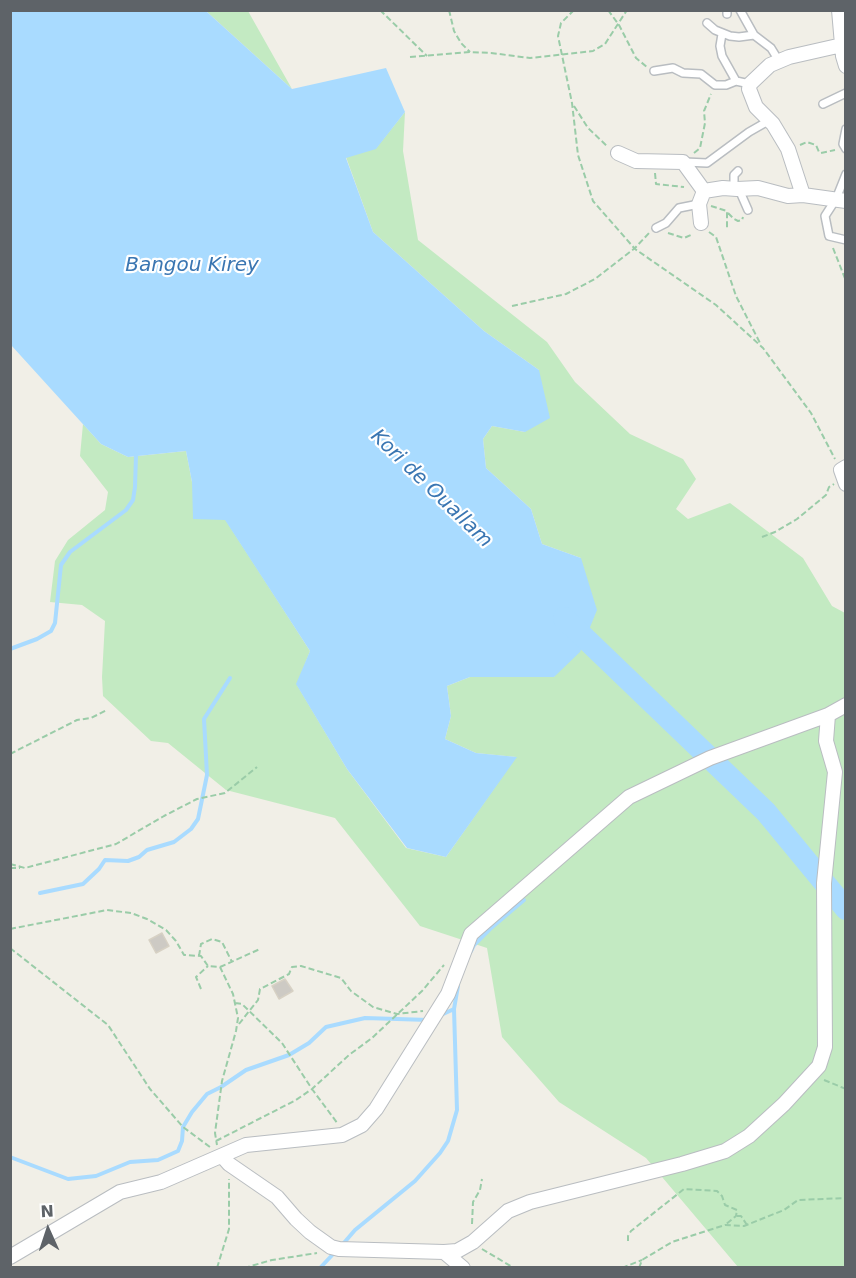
<!DOCTYPE html>
<style>
body{margin:0}
#map{position:relative;width:856px;height:1278px;overflow:hidden;background:#f1efe7;font-family:"DejaVu Sans",sans-serif}
canvas{display:block}
.frame{position:absolute;inset:0;border:12px solid #5e6368;pointer-events:none}
.north{position:absolute;left:18px;top:1200px;width:60px;height:60px;-webkit-text-stroke:4px #fff;paint-order:stroke;rotate:357deg;font-size:16px;font-weight:700;line-height:24px;text-align:center;color:#5e6368}
.north::after{content:'';display:block;margin:auto;width:21px;height:27px;background:#5e6368;clip-path:polygon(50% 0,100% 100%,50% 72%,0 100%)}
</style>
<div id="map">
<canvas width="856" height="1278"></canvas>
<div class="frame"></div>
<div class="north">N</div>
</div>
<script>
const context = document.querySelector('canvas').getContext('2d');
context.lineJoin = 'round';
function fill(path, color) {
  context.fillStyle = color;
  context.fill(path, 'evenodd');
}
function shape(rows) {
  const path = new Path2D();
  for (const r of rows) {
    path.moveTo(r[0], r[1]);
    for (let i = 2; i < r.length; i += 2) path.lineTo(r[i], r[i + 1]);
  }
  return path;
}
function stroke(path, color, width, dash) {
  context.strokeStyle = color;
  context.lineWidth = width;
  context.lineCap = dash ? 'butt' : 'round';
  context.setLineDash(dash || []);
  context.stroke(path);
}
function label(font, color, halo, rows, align = 'center') {
  context.font = font + ' "DejaVu Sans",sans-serif';
  context.lineWidth = 4.5;
  context.setLineDash([]);
  context.textBaseline = 'middle';
  context.strokeStyle = halo;
  context.fillStyle = color;
  for (const [text, x, y, turn = 0] of rows) {
    context.save();
    context.translate(x, y);
    context.rotate((+turn || 0) * Math.PI / 180);
    context.textAlign = isNaN(turn) ? turn : align;
    if (halo) context.strokeText(text, 0, 0);
    context.fillText(text, 0, 0);
    context.restore();
  }
}
const green = shape([
 [206,11,248,11,292,89],
 [405,112,403,151,418,240,547,342,575,382,630,434,683,459,696,479,676,509,688,519,730,503,803,558,832,606,845,613,845,1267,738,1267,646,1158,559,1102,502,1037,487,948,420,926,335,818,226,790,168,743,151,741,103,696,102,677,105,621,82,605,50,602,55,561,68,540,105,510,108,492,80,456,83,424,101,444,128,457,186,451,192,482,225,519,310,651,297,685,347,769,406,848,446,857,516,757,476,753,445,739,451,716,447,686,470,677,554,677,581,558,542,544,531,509,486,468,483,439,492,426,525,432,539,370,484,331,373,232,346,157,376,148]
]);
const water = shape([
 [11,10,206,11,292,89,386,68,405,112,376,149,346,158,373,232,484,331,539,370,550,418,525,432,492,426,483,439,486,468,531,509,542,544,581,558,597,610,580,652,554,677,470,677,447,686,451,716,445,739,476,753,517,757,446,857,407,848,347,769,296,684,310,651,225,520,193,519,192,482,186,451,128,457,101,444,11,345]
]);
const stream = shape([
 [10,649,37,639,51,631,55,623,61,565,70,552,126,510,133,500,135,487,136,455],
 [40,893,83,884,99,869,105,860,128,861,139,857,147,850,174,842,191,829,198,819,207,775,204,719,230,678],
 [471,951,474,945,490,929,524,900],
 [441,1015,454,1009],
 [10,1157,68,1179,96,1176,130,1162,158,1160,178,1151,182,1141,183,1127,192,1112,207,1094,221,1087,246,1070,289,1055,309,1043,326,1027,365,1018,429,1020],
 [343,1244,355,1230,415,1181,440,1153,448,1141,457,1110,454,1009,458,986],
 [320,1268,336,1251]
]);
const river = shape([
 [564,618,766,812,846,909]
]);
const building = shape([
 [162,933,169,946,156,953,149,940,162,933],
 [285,979,293,991,279,999,272,986,285,979]
]);
const path = shape([
 [380,10,427,56],
 [449,10,454,31,461,43,470,52],
 [574,10,561,23,558,36,572,103,578,155,593,201,635,249,716,305,763,348,811,413,835,459],
 [608,10,619,25,636,58,647,67],
 [410,57,470,52,491,53,530,58,593,51,605,44,627,10],
 [574,106,588,128,608,147],
 [800,145,807,142,816,145,819,152,821,153,835,150],
 [694,153,700,148,705,123,704,111,711,94],
 [655,173,656,184,684,187],
 [711,206,727,211,727,229],
 [728,213,734,219,738,221,742,220,743,217],
 [709,232,716,237,736,296,761,345],
 [668,233,684,238,693,234],
 [833,248,846,281],
 [512,306,566,294,595,279,635,248,649,233],
 [762,537,775,532,797,519,826,495,829,487,834,484],
 [10,754,77,720,91,718,107,710],
 [10,864,25,868,116,844,164,816,197,799,225,793,257,767],
 [10,868,20,868],
 [10,929,107,910,131,913,147,919,166,930,176,941,184,955,201,956,208,966,220,967,233,994,238,1018,236,1031,222,1081,215,1133,217,1145],
 [10,948,108,1025,150,1089,183,1127,210,1147],
 [199,956,201,944,212,939,222,942,232,962],
 [220,967,260,949],
 [201,989,196,977,208,966],
 [235,1003,242,1004,282,1043,312,1089,338,1124],
 [239,1024,258,1000,260,989,289,974,292,967,301,966,341,978,351,991,373,1007,397,1014,423,1011],
 [824,1080,846,1089],
 [216,1141,296,1100,312,1089,349,1055,372,1038,422,991,444,965],
 [737,1216,741,1216,747,1225],
 [472,1224,473,1202,480,1190,482,1179],
 [628,1241,628,1236,631,1231,684,1189,717,1191,722,1196,725,1205,737,1210,736,1216,725,1225],
 [482,1249,514,1268],
 [217,1268,229,1229,229,1179],
 [244,1268,272,1260,317,1253],
 [622,1268,642,1260],
 [639,1268,642,1260,672,1242,725,1225,744,1226,784,1210,798,1200,846,1198]
]);
const service = shape([
 [727,10,727,14],
 [740,10,754,35],
 [707,23,715,30,730,36,739,37,754,35,771,48,779,61],
 [722,34,720,46,722,56,736,81],
 [654,71,673,68,683,73,701,74,715,85,726,85,736,81,750,84],
 [823,104,846,93],
 [846,129,843,144,846,149],
 [685,162,707,163,749,132,770,120],
 [738,171,734,175,734,185,741,194,748,210],
 [846,174,836,199,825,216,829,236,846,240],
 [656,228,666,223,679,208,699,204]
]);
const minor = shape([
 [839,10,843,56,846,66],
 [842,45,789,57,770,65,750,84,749,89,756,107,773,124,788,149,803,195,846,201],
 [618,153,636,161,683,162,704,191],
 [701,223,699,204,704,191,723,188,737,189,758,188,788,196,803,195],
 [846,467,841,470,846,484],
 [222,1156,229,1164,277,1197,296,1219,310,1232,331,1247,339,1249,444,1252,457,1251,473,1242,508,1211,530,1202,682,1164,725,1151,749,1136,784,1104,819,1066,825,1047,824,883,835,772,826,741,828,715],
 [444,1252,463,1268],
 [10,1257,120,1192,161,1182,246,1145,342,1135,362,1125,376,1109,448,994,471,934,629,797,710,758,828,715,846,705]
]);
const waterNames = [
 ["Bangou Kirey",192,266],
 ["Kori de Ouallam",431,489,44]
];
fill(green, '#c3eac2');
fill(water, '#a9dbff');
stroke(stream, '#a9dbff', 4);
stroke(river, '#a9dbff', 22);
fill(building, '#cdcac4');
stroke(building, '#d7d1c4', 1.5);
stroke(service, '#b9bdc1', 10);
stroke(minor, '#b9bdc1', 16);
stroke(path, '#9acca8', 2, [6, 3]);
stroke(service, '#fff', 7);
stroke(minor, '#fff', 14);
label('italic 20px', '#3a76b2', '#fff', waterNames);
</script>
